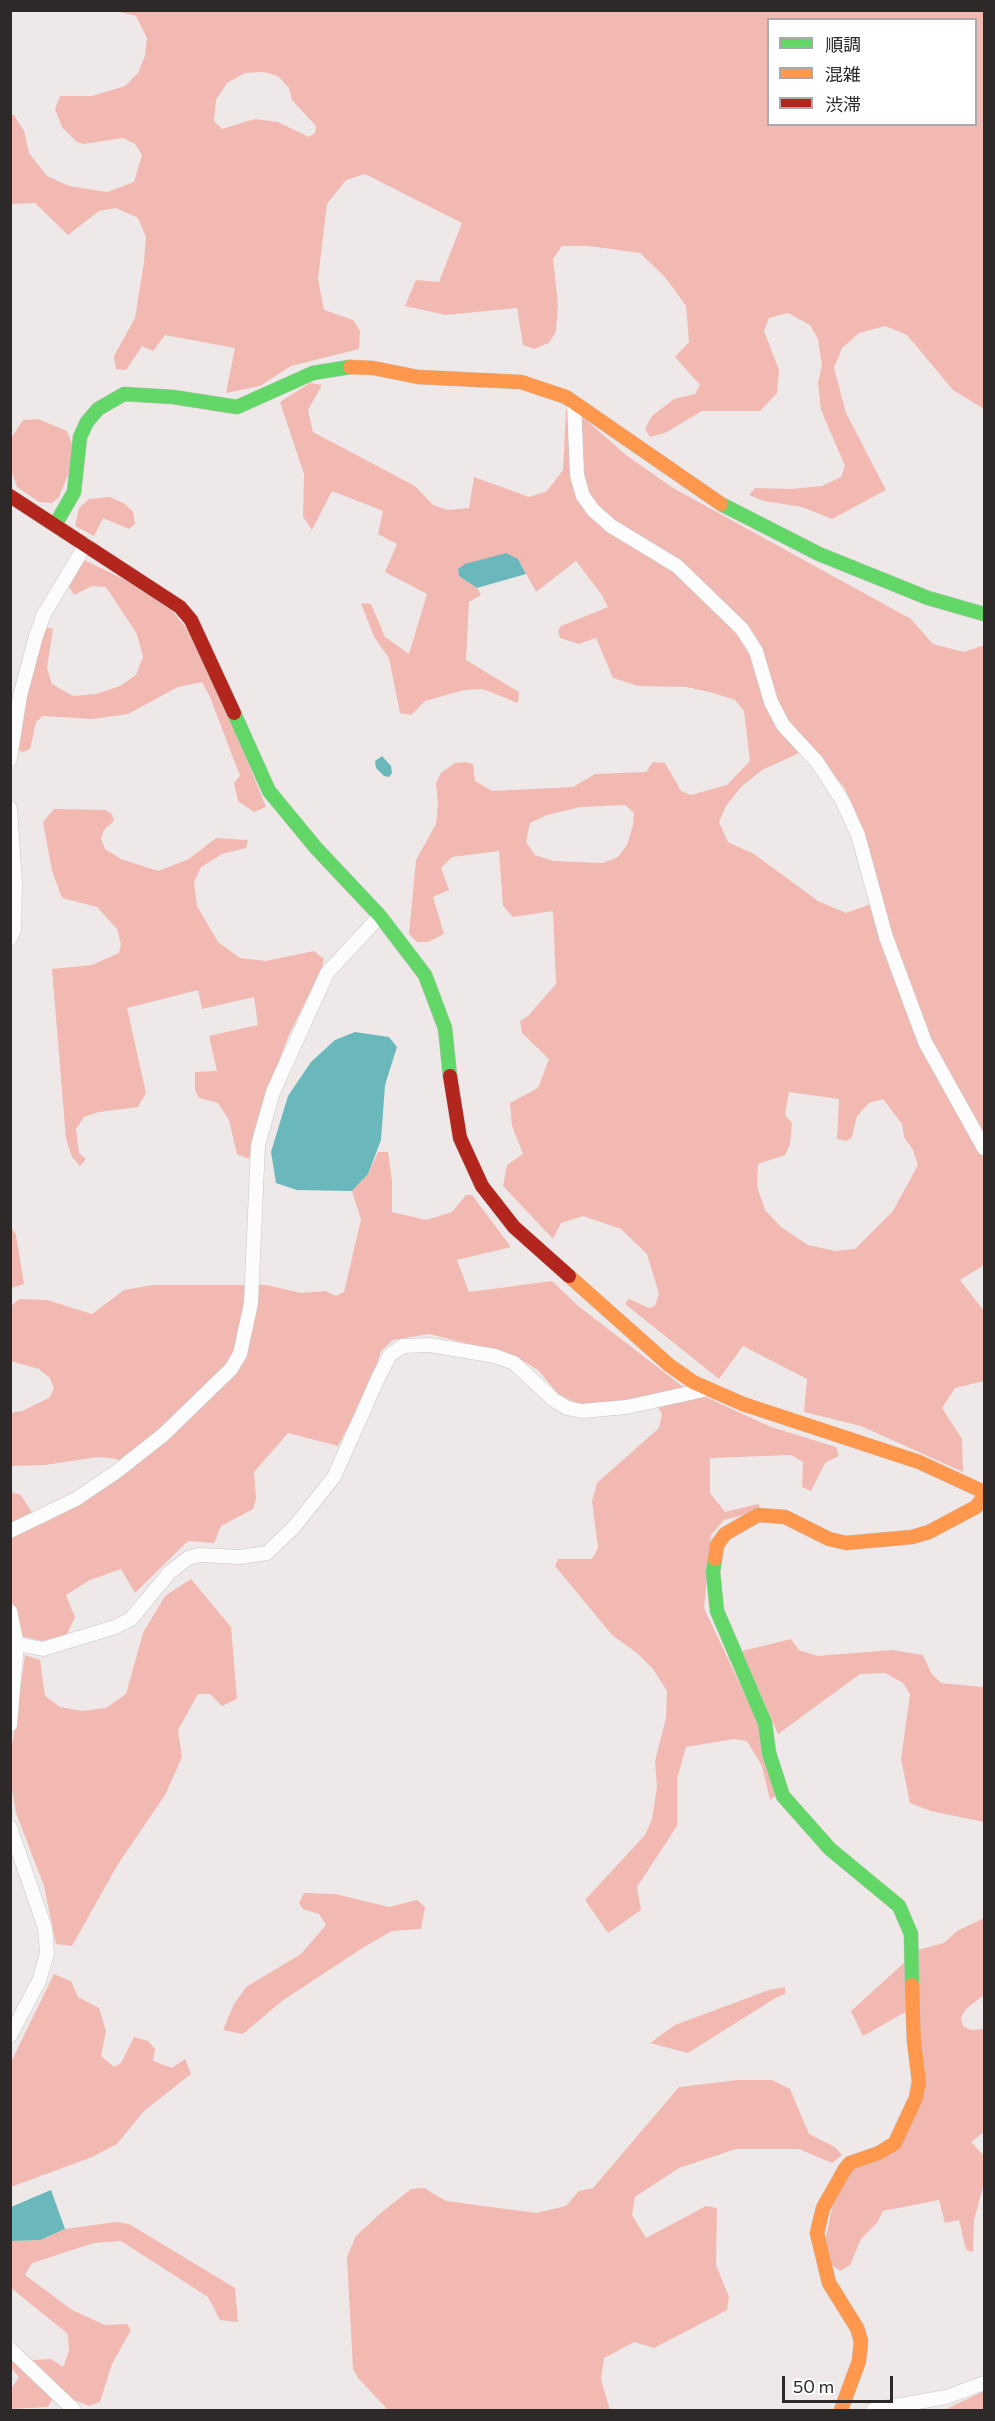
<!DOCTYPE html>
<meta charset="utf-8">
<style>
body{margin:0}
#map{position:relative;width:995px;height:2421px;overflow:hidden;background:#eee9e8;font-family:Commissioner,"Noto Sans JP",sans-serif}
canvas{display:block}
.frame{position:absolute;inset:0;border:12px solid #2c2928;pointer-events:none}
.legend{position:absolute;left:767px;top:18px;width:210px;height:108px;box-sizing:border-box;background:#fff;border:2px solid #aba9a9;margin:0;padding:8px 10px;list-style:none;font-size:18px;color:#2c2928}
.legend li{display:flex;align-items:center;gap:12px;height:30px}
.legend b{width:30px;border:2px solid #aba9a9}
.scale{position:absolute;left:782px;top:2376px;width:111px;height:27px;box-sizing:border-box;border:3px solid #2c2928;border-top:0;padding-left:8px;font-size:18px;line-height:21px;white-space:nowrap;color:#2c2928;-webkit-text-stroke:4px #fff;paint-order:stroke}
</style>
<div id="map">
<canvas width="995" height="2421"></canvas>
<div class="frame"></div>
<ul class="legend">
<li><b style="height:8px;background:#63d668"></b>順調</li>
<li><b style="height:8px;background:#ff974d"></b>混雑</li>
<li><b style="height:8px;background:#b3261e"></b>渋滞</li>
</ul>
<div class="scale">50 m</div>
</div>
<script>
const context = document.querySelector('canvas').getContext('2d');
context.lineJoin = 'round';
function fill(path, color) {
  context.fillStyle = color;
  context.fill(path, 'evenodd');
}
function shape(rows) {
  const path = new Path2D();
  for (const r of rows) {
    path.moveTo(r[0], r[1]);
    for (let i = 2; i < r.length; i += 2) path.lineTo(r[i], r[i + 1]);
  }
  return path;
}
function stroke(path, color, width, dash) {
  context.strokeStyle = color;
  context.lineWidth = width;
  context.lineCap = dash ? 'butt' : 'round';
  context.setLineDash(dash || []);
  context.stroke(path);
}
const forest = shape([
 [116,11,984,11,984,409,953,390,907,335,885,326,859,333,842,348,834,368,846,413,886,490,832,519,802,507,764,501,749,495,755,488,791,489,822,486,841,477,845,466,821,410,818,383,822,365,818,339,810,325,788,313,769,318,764,331,779,370,777,393,760,411,702,411,665,433,650,437,645,429,652,416,674,399,695,394,700,385,675,357,689,342,686,306,665,277,640,253,589,246,562,246,553,259,558,304,556,331,549,343,534,349,523,345,517,308,446,315,405,306,416,280,439,282,462,223,365,174,346,180,327,204,318,279,324,310,353,320,360,331,359,349,291,366,260,386,226,393,235,348,165,335,153,351,142,346,126,370,116,369,114,356,135,318,144,262,146,237,138,218,116,208,99,211,68,235,35,203,11,204,10,114,14,115,24,131,29,153,47,176,69,186,107,192,134,182,142,155,135,144,123,138,84,144,77,142,62,127,55,109,60,96,92,96,125,86,138,73,145,56,147,38,136,16],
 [768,20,976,20,976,124,768,124],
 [264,72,278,76,289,88,292,100,316,126,315,133,309,137,278,122,255,119,222,129,214,121,216,100,227,83,245,73],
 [310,383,322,385,308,410,313,432,415,486,433,505,448,510,469,508,474,477,529,497,547,491,563,470,566,409,586,420,626,455,673,488,911,619,933,644,964,652,984,645,984,1265,960,1280,984,1311,984,1381,955,1388,942,1408,962,1439,963,1472,861,1426,804,1412,807,1379,743,1346,719,1379,625,1304,629,1299,649,1308,655,1306,659,1294,647,1254,621,1229,583,1216,561,1223,553,1239,503,1186,507,1165,523,1154,512,1126,510,1103,538,1088,549,1059,522,1033,520,1021,528,1016,556,984,553,911,513,917,503,906,499,851,452,857,441,868,449,890,433,897,444,934,428,942,417,942,409,934,416,860,436,824,438,805,436,783,441,773,455,763,465,762,473,764,475,781,492,791,573,787,595,774,646,772,653,762,665,763,681,791,691,795,727,785,750,761,744,711,735,700,710,692,686,687,638,686,613,678,596,638,579,644,560,638,558,631,561,626,608,607,602,595,576,561,536,592,518,559,459,576,477,588,481,595,469,602,466,660,519,692,518,703,483,689,464,690,425,701,411,715,400,713,389,658,374,637,361,603,371,604,385,637,409,654,427,594,385,572,397,544,378,534,383,511,332,491,312,530,303,517,304,474,280,402],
 [810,748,844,787,863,829,882,900,846,913,818,901,754,854,728,842,719,822,726,806,741,787,762,770],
 [625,805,634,813,633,825,627,845,618,857,603,863,553,861,535,855,526,842,530,823,547,815,580,807],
 [789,1092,839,1099,837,1139,847,1141,852,1137,857,1116,869,1103,883,1099,902,1124,904,1137,913,1150,918,1165,893,1211,855,1249,835,1251,808,1245,781,1227,765,1210,757,1186,758,1164,785,1155,790,1144,792,1123,785,1115],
 [38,419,67,431,72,444,69,472,59,497,52,503,39,502,17,487,11,470,11,438,23,420],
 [110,497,125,504,133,512,135,524,129,529,103,518,94,536,75,526,79,508,89,499],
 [84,560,142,588,171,609,187,629,212,674,266,807,254,812,238,801,234,783,240,776,210,697,202,682,178,687,128,714,92,719,43,716,36,722,30,749,23,752,16,749,25,697,45,627,53,629,47,668,52,684,73,696,96,694,120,686,136,675,143,657,137,634,106,587,92,586,74,595,69,587],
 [54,809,106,810,112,814,114,821,104,830,101,839,105,849,121,859,158,871,189,859,216,838,248,840,246,848,222,854,201,867,194,882,197,906,218,942,240,958,266,961,314,951,324,959,322,968,289,1035,266,1094,249,1159,237,1154,229,1120,218,1103,199,1098,195,1090,195,1072,217,1071,209,1036,258,1025,254,997,202,1009,198,990,127,1008,146,1093,138,1107,99,1112,84,1117,76,1129,79,1153,86,1159,80,1166,72,1157,66,1139,52,969,92,965,119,953,121,944,117,929,97,907,62,898,52,871,43,822],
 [378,1152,388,1152,392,1181,392,1212,426,1220,452,1212,466,1195,472,1195,511,1247,457,1260,469,1292,552,1281,577,1305,682,1386,771,1427,836,1447,839,1456,825,1463,811,1491,802,1487,803,1462,791,1455,710,1458,710,1493,725,1512,758,1504,762,1510,724,1520,711,1535,704,1608,756,1718,776,1795,770,1800,762,1766,747,1741,734,1739,686,1747,677,1779,677,1826,637,1887,641,1910,608,1933,585,1900,645,1835,652,1819,657,1787,655,1761,666,1718,667,1691,653,1669,637,1653,612,1635,555,1566,558,1559,592,1559,598,1548,592,1501,597,1483,659,1428,662,1414,658,1407,648,1400,579,1404,559,1395,538,1370,513,1355,429,1334,393,1340,381,1351,371,1383,338,1446,288,1433,254,1472,256,1498,253,1509,221,1526,214,1543,188,1541,135,1593,121,1569,90,1580,66,1595,75,1617,66,1636,42,1641,11,1634,11,1492,21,1495,40,1525,77,1506,125,1471,117,1459,98,1457,45,1465,11,1466,11,1413,22,1411,49,1398,54,1389,50,1378,39,1369,11,1361,11,1306,19,1299,47,1300,92,1314,124,1290,153,1285,266,1285,301,1293,325,1291,336,1296,344,1292,361,1220,352,1191,368,1174],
 [11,1227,16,1235,24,1284,11,1288],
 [191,1579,231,1627,237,1699,222,1706,210,1694,198,1694,178,1730,182,1757,165,1795,118,1864,72,1946,56,1944,44,1886,16,1813,11,1784,11,1753,25,1655,40,1660,45,1696,60,1707,82,1711,106,1708,126,1694,143,1633,165,1596],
 [791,1639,799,1650,817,1656,892,1650,923,1655,931,1673,941,1683,984,1687,984,1822,931,1811,910,1803,901,1759,910,1694,903,1683,885,1673,860,1674,778,1734,742,1651],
 [304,1893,335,1894,389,1907,417,1900,425,1907,421,1929,392,1931,364,1947,282,2001,243,2034,223,2030,234,2004,246,1987,301,1954,326,1925,319,1914,303,1909,299,1903],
 [984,1918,984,1995,966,2009,961,2018,963,2026,971,2030,984,2029,984,2132,971,2142,984,2156,984,2183,974,2220,973,2252,966,2250,959,2220,945,2223,939,2200,883,2211,877,2223,861,2239,850,2265,840,2271,829,2263,825,2242,833,2203,853,2168,910,2129,918,2005,863,2036,851,2011,918,1950,944,1943,957,1931],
 [54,1974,71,1981,78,1997,99,2008,106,2031,101,2056,114,2067,121,2063,134,2037,148,2041,155,2049,153,2061,172,2068,185,2059,191,2074,144,2111,117,2144,92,2157,11,2187,11,2062],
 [785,1987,785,1994,777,1997,688,2053,650,2043,675,2025,769,1990],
 [738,2080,772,2080,790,2089,809,2134,835,2147,842,2155,832,2163,799,2149,736,2149,679,2168,635,2197,632,2215,646,2238,706,2206,717,2208,716,2265,729,2297,727,2310,654,2348,634,2342,604,2358,601,2379,610,2410,388,2410,358,2378,353,2369,347,2257,356,2236,382,2212,411,2189,424,2188,446,2201,536,2213,566,2206,579,2191,593,2188,679,2087],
 [116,2222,129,2224,235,2288,238,2322,220,2320,208,2297,121,2241,94,2243,32,2263,25,2275,72,2310,105,2325,127,2324,131,2330,112,2364,100,2402,89,2406,67,2397,33,2360,51,2359,63,2367,69,2351,68,2334,11,2288,10,2241,40,2240,65,2229],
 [11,2357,26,2370,52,2400,48,2407,11,2409,11,2389,19,2377,11,2368],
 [984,2391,984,2410,936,2410,944,2410]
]);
const water = shape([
 [506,553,518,559,526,574,477,588,459,576,458,569,465,564],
 [382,756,391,766,392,773,389,777,384,776,376,768,375,761],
 [355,1032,389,1037,397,1047,385,1085,381,1140,368,1174,352,1191,297,1190,276,1183,271,1152,288,1096,311,1062,335,1040],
 [51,2190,65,2229,40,2240,11,2241,11,2207]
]);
const street = shape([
 [574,403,577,475,583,496,593,510,611,526,677,566,742,629,756,651,771,702,783,725,817,762,842,800,858,835,886,937,925,1042,984,1148],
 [10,759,20,696,36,636,44,614,86,544],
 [10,808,15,884,14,930,10,939],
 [10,1531,76,1499,116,1472,163,1435,231,1369,240,1354,251,1303,258,1145,273,1092,327,973,380,916],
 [10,1611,17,1644,10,1725],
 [17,1644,43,1649,115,1627,131,1619,169,1573,188,1558,199,1555,240,1557,267,1553,294,1527,334,1477,379,1376,390,1355,403,1346,430,1345,495,1356,514,1363,554,1400,567,1408,582,1411,627,1407,708,1389],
 [10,1827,45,1928,47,1953,39,1981,10,2036],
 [10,2349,74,2410],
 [873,2410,946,2397,984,2383]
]);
const fast = shape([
 [721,504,819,554,928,598,984,614],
 [55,525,74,492,80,437,87,422,98,409,124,394,173,397,237,407,313,373,350,367],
 [234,713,269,791,316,848,380,916,425,975,445,1028,450,1076],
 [715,1559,713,1572,717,1611,765,1723,769,1753,783,1796,830,1849,899,1906,911,1934,912,1985]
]);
const slow = shape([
 [350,367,373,368,418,377,521,382,566,397,721,504],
 [569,1276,669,1365,693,1382,743,1404,919,1462,984,1492],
 [715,1559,717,1545,725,1534,758,1515,785,1517,829,1539,846,1543,912,1537,929,1532,976,1507,984,1496],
 [841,2410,859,2361,861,2341,857,2328,829,2283,817,2233,823,2208,845,2169,850,2163,879,2153,895,2143,916,2098,919,2082,914,2041,912,1985]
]);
const jam = shape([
 [10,496,180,607,191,620,234,713],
 [450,1076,460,1138,482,1186,514,1227,569,1276]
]);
fill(forest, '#f2b9b2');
fill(water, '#6ab8bc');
stroke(street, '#c8c4c4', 15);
stroke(fast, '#c8c4c4', 15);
stroke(slow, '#c8c4c4', 15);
stroke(jam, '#c8c4c4', 15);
stroke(street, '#fcfcfc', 14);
stroke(fast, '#63d668', 14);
stroke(slow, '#ff974d', 14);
stroke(jam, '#b3261e', 14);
</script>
